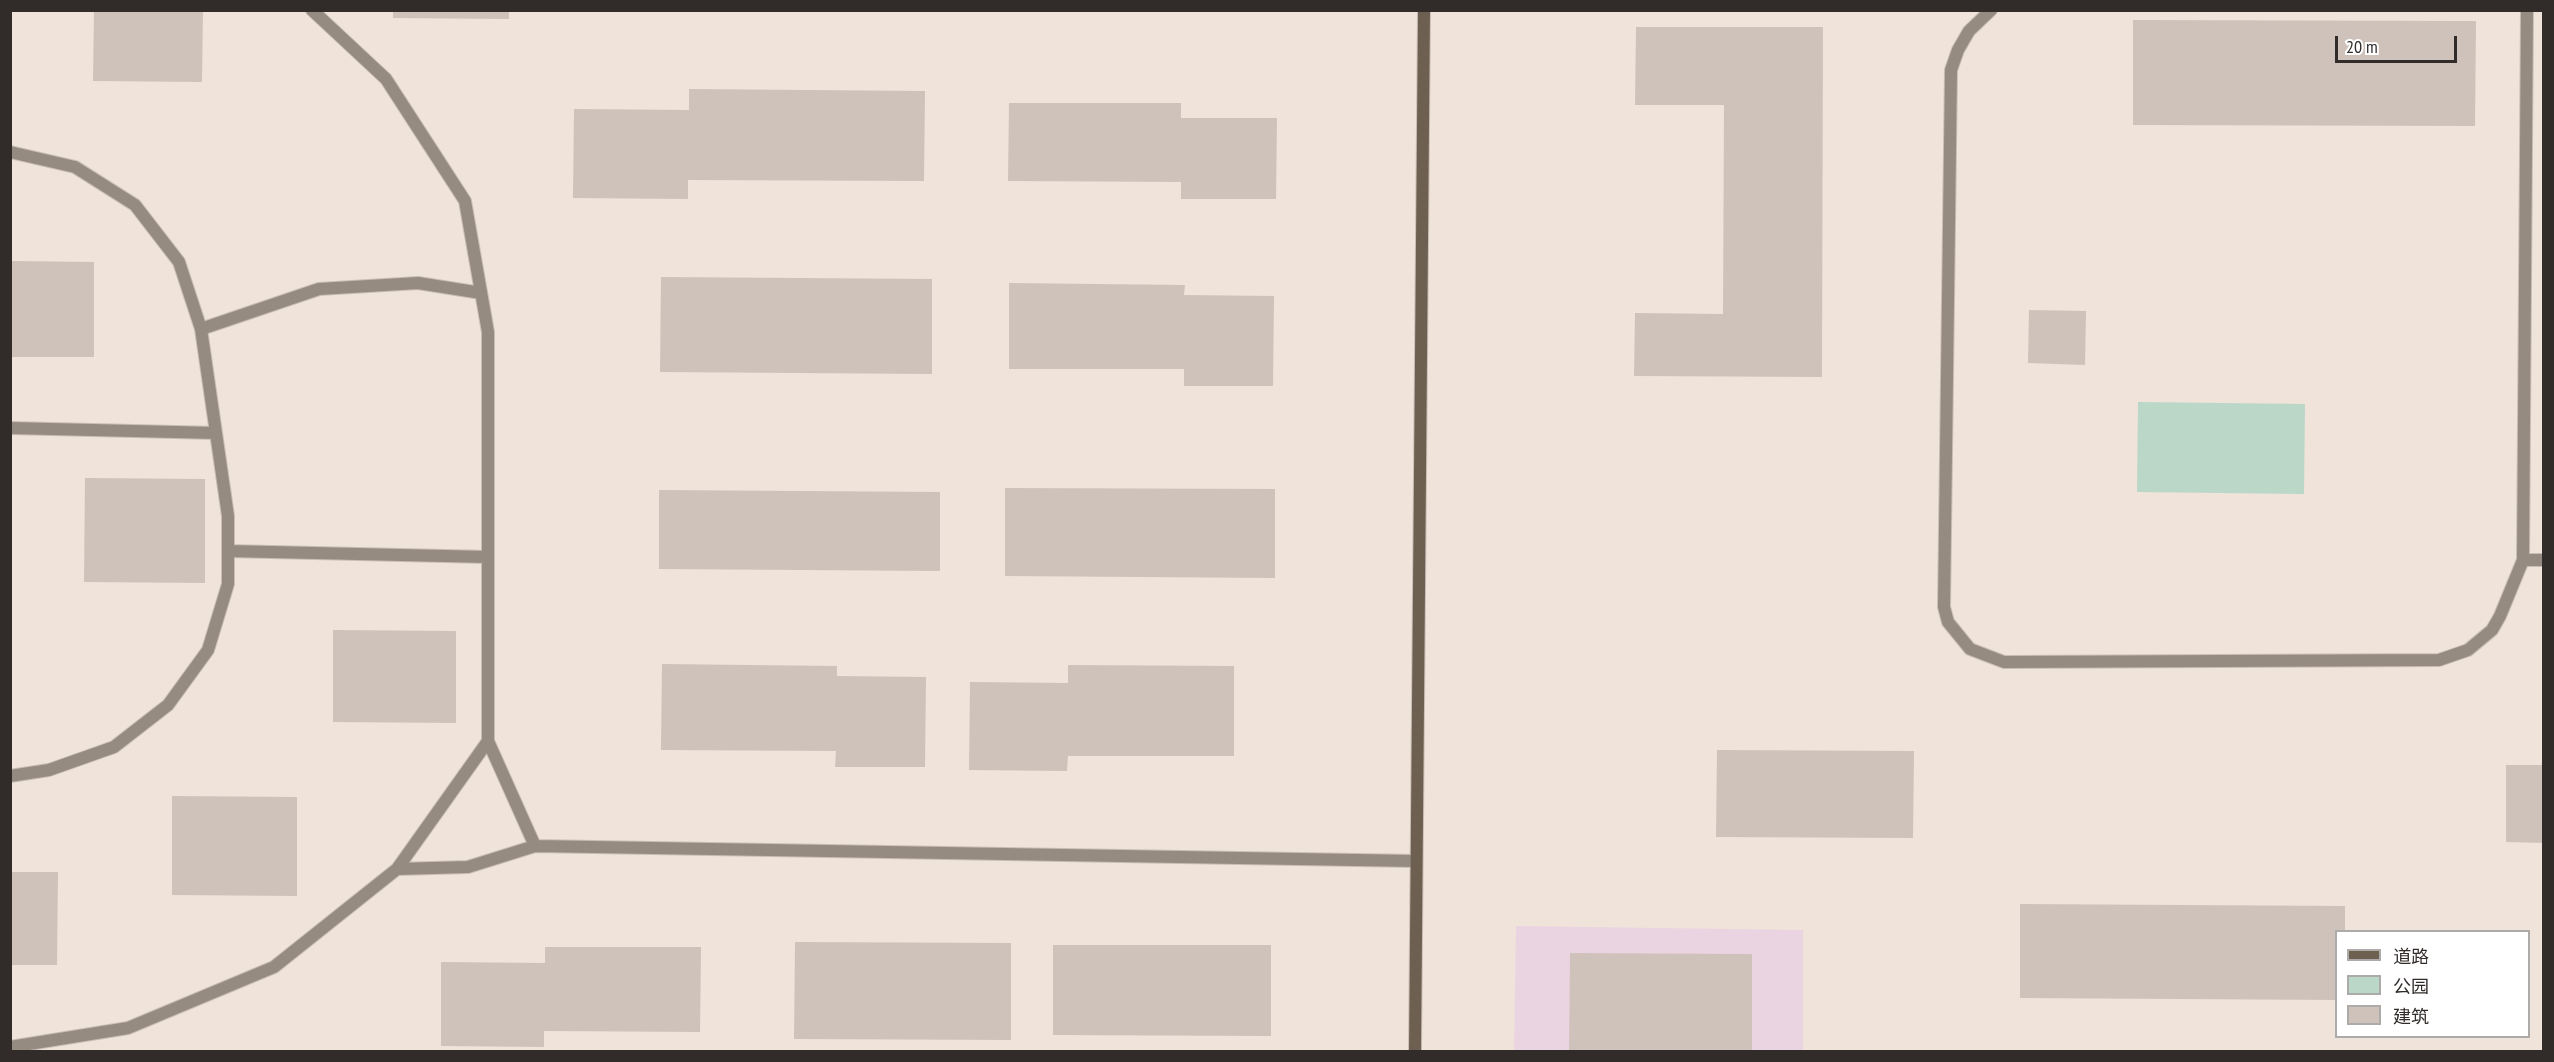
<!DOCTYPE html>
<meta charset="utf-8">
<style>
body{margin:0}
#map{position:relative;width:2554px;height:1062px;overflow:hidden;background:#efe3da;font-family:"PT Sans Narrow","Noto Sans SC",sans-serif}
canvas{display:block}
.frame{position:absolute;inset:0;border:12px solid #312c29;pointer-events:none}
.legend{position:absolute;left:2335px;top:930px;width:195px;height:108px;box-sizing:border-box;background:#fff;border:2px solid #adaba9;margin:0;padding:8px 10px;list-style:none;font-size:18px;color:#312c29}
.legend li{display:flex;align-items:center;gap:12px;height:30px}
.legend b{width:30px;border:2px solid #adaba9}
.scale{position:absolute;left:2335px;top:36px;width:122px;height:27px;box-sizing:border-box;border:3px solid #312c29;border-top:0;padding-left:8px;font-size:18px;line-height:21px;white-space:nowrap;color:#312c29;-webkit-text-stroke:4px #fff;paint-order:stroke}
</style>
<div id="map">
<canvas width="2554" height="1062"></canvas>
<div class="frame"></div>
<ul class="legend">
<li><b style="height:8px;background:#6e6051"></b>道路</li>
<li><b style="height:16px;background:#bad7c8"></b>公园</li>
<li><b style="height:16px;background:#cfc2ba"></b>建筑</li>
</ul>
<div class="scale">20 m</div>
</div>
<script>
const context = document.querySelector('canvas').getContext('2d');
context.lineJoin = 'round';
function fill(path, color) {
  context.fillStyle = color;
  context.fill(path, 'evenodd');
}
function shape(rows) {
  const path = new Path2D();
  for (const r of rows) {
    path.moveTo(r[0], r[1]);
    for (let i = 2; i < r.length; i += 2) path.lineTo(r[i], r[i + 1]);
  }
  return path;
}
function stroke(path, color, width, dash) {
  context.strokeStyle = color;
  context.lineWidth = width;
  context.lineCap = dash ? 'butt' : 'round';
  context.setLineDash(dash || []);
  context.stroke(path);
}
const education = shape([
 [1516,926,1803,930,1803,1051,1514,1052]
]);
const green = shape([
 [2138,402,2305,404,2304,494,2137,492]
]);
const building = shape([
 [94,10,203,10,202,82,93,81],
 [393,10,509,10,509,19,393,18],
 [2133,20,2476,21,2475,126,2133,125],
 [1636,27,1823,27,1822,377,1634,376,1635,313,1723,314,1724,105,1635,105],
 [689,89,925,91,924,181,688,180,688,199,573,198,574,109,689,110],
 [1009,103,1181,103,1181,118,1277,118,1276,199,1181,199,1181,182,1008,181],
 [10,261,94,262,94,357,10,357],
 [661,277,932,279,932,374,660,372],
 [1009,283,1185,285,1184,295,1274,296,1273,386,1184,386,1184,369,1009,369],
 [2029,310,2086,311,2085,365,2028,363],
 [85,478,205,479,205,583,84,582],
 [1005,488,1275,489,1275,578,1005,576],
 [659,490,940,492,940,571,659,569],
 [333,630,456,631,456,723,333,722],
 [662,664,837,666,837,676,926,677,925,767,835,767,836,751,661,750],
 [1068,665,1234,666,1234,756,1068,756,1067,771,969,770,970,682,1068,683],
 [1717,750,1914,751,1913,838,1716,837],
 [2506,765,2544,765,2544,843,2506,842],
 [172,796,297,797,297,896,172,895],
 [10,872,58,872,57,965,10,965],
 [2020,904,2345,906,2345,932,2336,932,2336,1000,2020,998],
 [795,942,1011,943,1011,1040,794,1039],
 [1053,945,1271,945,1271,1036,1053,1035],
 [545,947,701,947,700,1032,544,1031,544,1047,441,1046,441,962,545,963],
 [1570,953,1752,954,1752,1052,1569,1052]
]);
const lane = shape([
 [1991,10,1969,31,1958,50,1951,70,1944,607,1948,622,1970,649,2004,662,2439,660,2468,650,2492,630,2500,616,2523,560,2527,10],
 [2523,560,2544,560]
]);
const street = shape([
 [312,10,386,79,465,201,488,332,488,741,535,846,1415,861],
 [10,152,75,167,135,205,179,262,201,329,228,516,228,584,208,650,168,705,114,747,49,770,10,776],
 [201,329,319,289,418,283,481,293],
 [10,428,216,433],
 [228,551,488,557],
 [397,869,468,867,535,846],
 [10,1047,128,1028,274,967,397,869,488,741]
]);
const secondary = shape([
 [1415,1052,1424,10]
]);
fill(education, '#ebd4e1');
fill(green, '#bad7c8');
fill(building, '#cfc2ba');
stroke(lane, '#c9beb7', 14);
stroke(street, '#c9beb7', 14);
stroke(secondary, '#c9beb7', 14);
stroke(lane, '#958b80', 12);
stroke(street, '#958b80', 12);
stroke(secondary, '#6e6051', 12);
</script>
